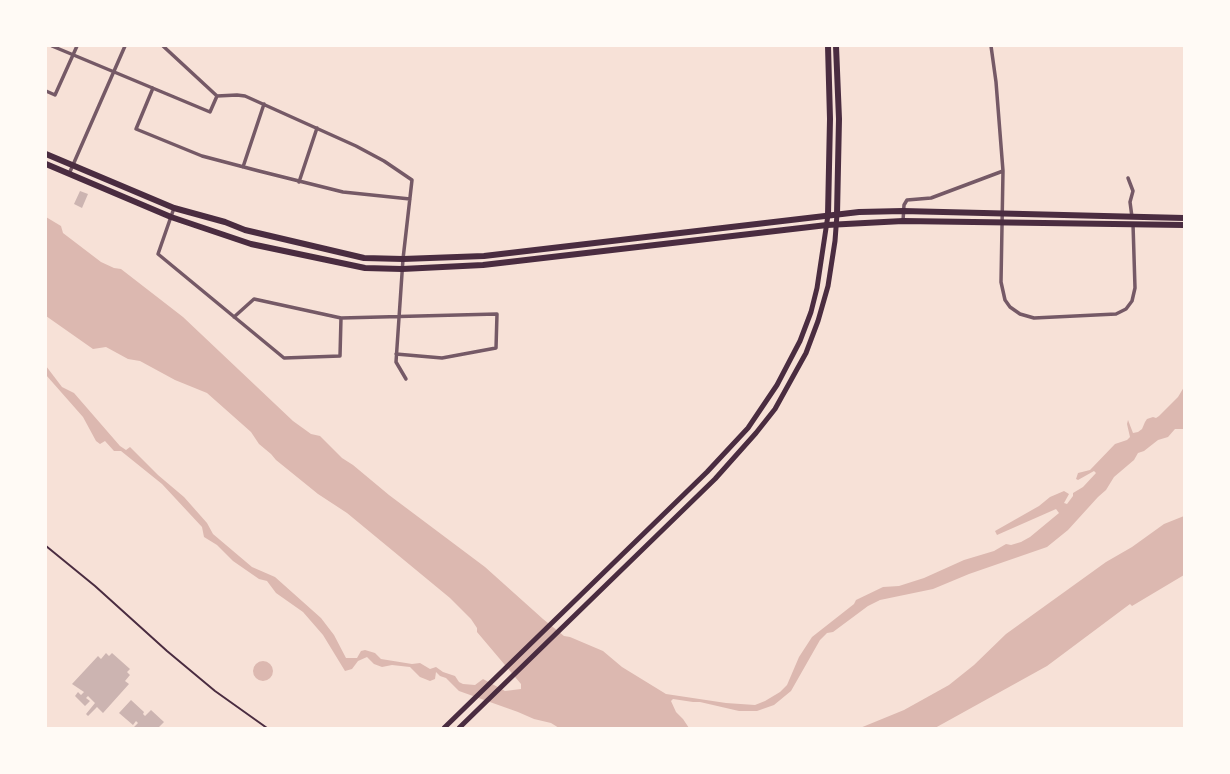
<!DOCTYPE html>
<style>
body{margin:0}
#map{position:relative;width:1230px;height:774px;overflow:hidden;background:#f7e1d7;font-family:Manrope,sans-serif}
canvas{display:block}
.frame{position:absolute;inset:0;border:47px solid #fffaf5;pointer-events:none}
</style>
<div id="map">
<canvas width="1230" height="774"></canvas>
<div class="frame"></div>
</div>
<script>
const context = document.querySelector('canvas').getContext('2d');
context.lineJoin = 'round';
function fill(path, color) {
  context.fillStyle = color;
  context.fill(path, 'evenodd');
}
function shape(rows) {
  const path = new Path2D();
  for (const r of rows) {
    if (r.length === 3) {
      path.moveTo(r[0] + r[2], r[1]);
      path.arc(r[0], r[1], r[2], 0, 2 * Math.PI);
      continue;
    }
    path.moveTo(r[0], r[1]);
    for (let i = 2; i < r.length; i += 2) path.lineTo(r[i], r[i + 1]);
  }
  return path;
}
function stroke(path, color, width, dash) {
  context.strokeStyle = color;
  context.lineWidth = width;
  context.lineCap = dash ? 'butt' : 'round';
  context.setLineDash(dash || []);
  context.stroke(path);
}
const water = shape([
 [46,217,61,226,63,233,101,262,114,268,121,269,183,317,293,421,311,434,320,436,342,458,353,465,389,495,485,567,543,619,564,636,570,637,603,651,622,667,666,694,726,703,755,705,765,701,780,692,787,685,799,657,812,637,854,604,856,600,883,587,899,586,924,578,964,560,994,551,1006,544,1011,545,1021,542,1030,537,1059,513,1056,509,997,535,995,531,1039,506,1050,497,1064,491,1069,494,1064,503,1067,504,1073,496,1073,493,1083,487,1096,473,1094,471,1078,480,1076,479,1078,473,1090,470,1115,444,1127,440,1130,437,1127,424,1128,420,1133,433,1138,432,1142,429,1145,422,1147,419,1153,417,1156,418,1159,416,1178,397,1184,387,1184,429,1175,429,1168,437,1158,440,1144,451,1138,453,1134,460,1114,477,1106,490,1098,497,1068,530,1047,547,969,574,933,589,880,600,868,606,833,632,827,633,820,640,791,691,774,705,757,711,739,711,700,702,693,702,673,699,671,701,676,712,683,719,689,728,559,728,551,723,534,719,518,712,459,691,446,678,440,676,436,672,435,679,430,681,420,677,410,667,392,665,382,667,374,664,367,657,358,661,352,669,345,671,323,635,303,612,276,593,267,581,259,579,233,561,217,545,204,537,202,527,162,484,121,451,114,451,105,441,100,444,96,441,83,417,46,375,46,366,62,387,74,393,120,446,126,450,130,447,158,475,184,497,207,523,213,534,252,567,275,577,321,618,334,635,346,658,357,658,361,651,365,650,375,653,381,659,412,664,420,663,430,669,436,667,443,672,455,676,459,682,463,684,475,685,483,679,505,691,521,689,521,684,477,632,477,628,471,619,450,598,347,513,318,494,276,460,271,454,259,444,251,432,207,393,175,380,140,361,128,359,106,347,93,349,46,316],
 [1184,516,1184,575,1132,606,1130,604,1047,666,935,728,860,728,904,710,949,685,974,665,1006,634,1106,562,1132,547,1164,524],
 [263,671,10]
]);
const building = shape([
 [80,191,88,194,82,208,74,204],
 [106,653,109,656,112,653,130,669,127,672,130,675,125,681,129,684,103,713,97,707,88,716,86,714,95,703,88,696,86,698,90,701,85,706,75,696,78,692,81,695,84,692,72,684,98,656,101,659],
 [131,700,144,712,143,714,145,716,151,710,164,722,158,728,133,728,138,723,136,721,133,725,119,713]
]);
const path = shape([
 [46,546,95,586,167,651,215,691,267,728]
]);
const minor = shape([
 [52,46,210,112,217,96],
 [163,46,217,96,237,95,245,96,356,146,384,161,412,180,403,259,396,362,406,379],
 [991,46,996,82,1003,171,1001,282,1005,300,1010,307,1020,314,1034,318,1116,314,1126,309,1132,301,1135,288,1133,224],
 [153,88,136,129,202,156,259,171,343,192,410,199],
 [46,91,55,95,77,46],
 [243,167,264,104],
 [69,174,125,46],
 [1128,178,1133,191,1130,202,1132,217],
 [299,182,317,128],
 [174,208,158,254,284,358,340,356,341,318],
 [903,221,904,205,907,200,931,198,1003,171],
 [234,317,254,299,341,318,497,314,496,348,442,358,396,354]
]);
const primary = shape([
 [444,728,707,472,748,428,777,385,800,341,811,312,817,288,828,215],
 [459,728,715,479,756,433,775,409,806,353,818,321,828,286,835,241,837,214]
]);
const trunk = shape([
 [46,154,174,208,225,222,245,230,364,258,403,259,484,256,859,212,903,211,1184,218],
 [46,164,171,217,251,244,365,268,402,269,483,265,827,225,903,221,1184,225]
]);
const motorway = shape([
 [836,46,839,119,837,214],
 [828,215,830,119,828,46]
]);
fill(water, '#dcb8b0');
fill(building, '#ccb4b1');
stroke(path, '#4a2c40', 2);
stroke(minor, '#755966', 3.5);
stroke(primary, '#4a2c40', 5);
stroke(trunk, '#4a2c40', 6);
stroke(motorway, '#4a2c40', 6);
</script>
